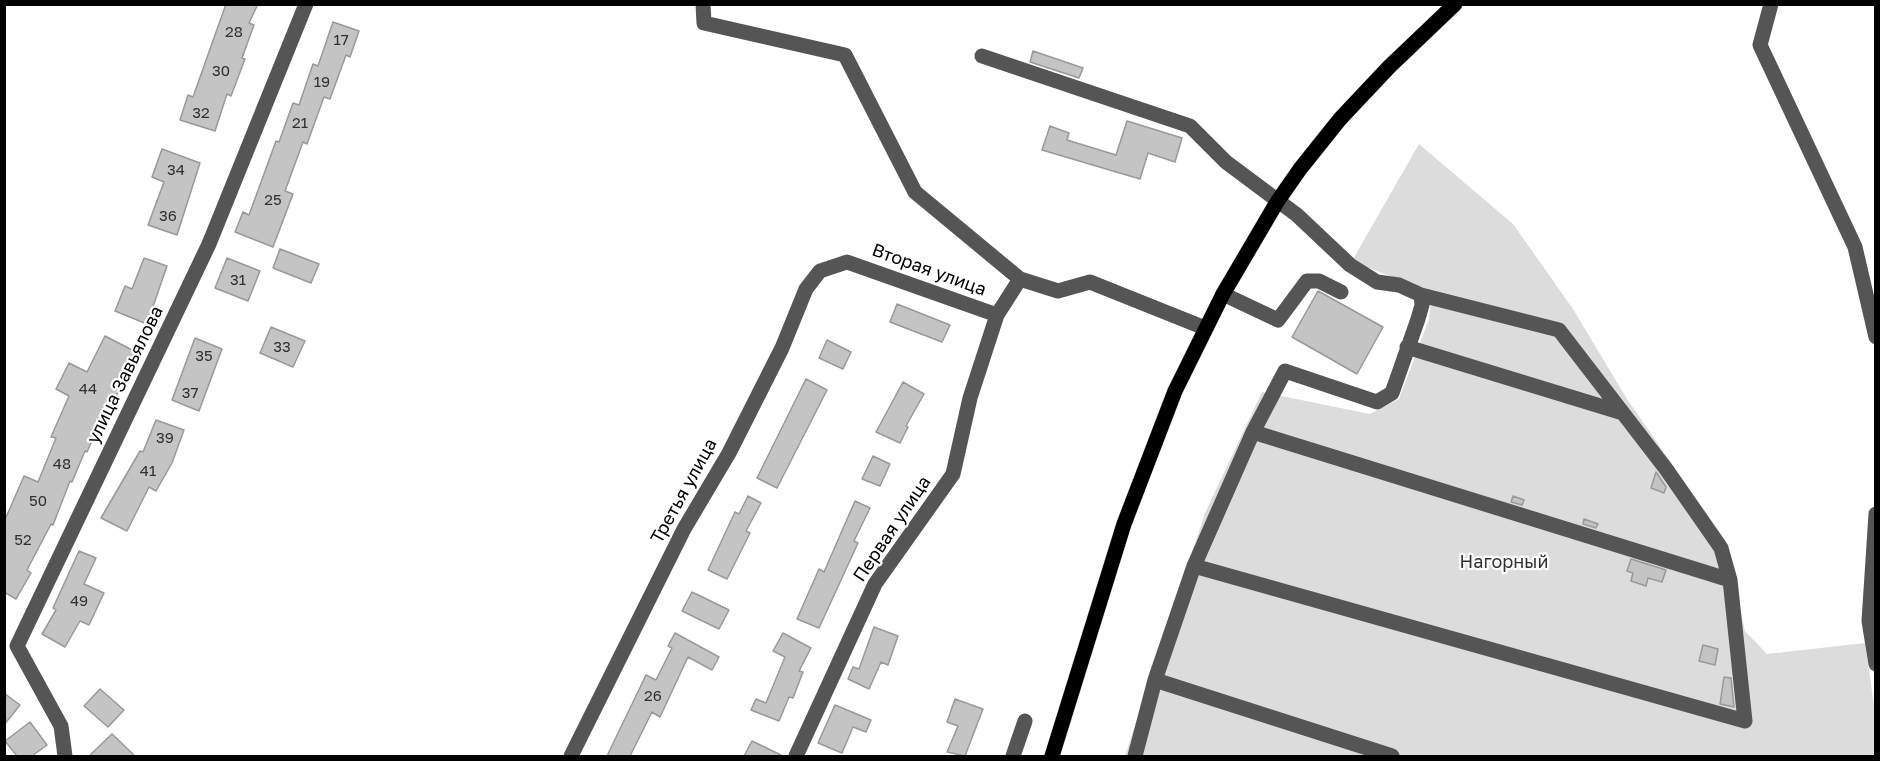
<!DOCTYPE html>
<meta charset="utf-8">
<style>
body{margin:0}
#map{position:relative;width:1880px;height:761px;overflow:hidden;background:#fff;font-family:"Golos Text",sans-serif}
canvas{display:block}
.frame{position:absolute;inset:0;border:6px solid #000;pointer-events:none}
</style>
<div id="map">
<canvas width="1880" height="761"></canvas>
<div class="frame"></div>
</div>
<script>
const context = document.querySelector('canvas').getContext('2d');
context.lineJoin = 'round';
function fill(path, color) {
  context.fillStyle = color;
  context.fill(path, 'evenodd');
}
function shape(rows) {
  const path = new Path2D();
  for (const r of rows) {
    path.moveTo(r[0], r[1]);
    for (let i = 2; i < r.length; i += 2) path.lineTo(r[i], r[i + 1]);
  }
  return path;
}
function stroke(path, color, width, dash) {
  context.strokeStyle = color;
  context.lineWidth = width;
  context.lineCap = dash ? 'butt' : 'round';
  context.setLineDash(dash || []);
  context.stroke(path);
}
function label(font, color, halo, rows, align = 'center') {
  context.font = font + ' "Golos Text",sans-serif';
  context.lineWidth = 4.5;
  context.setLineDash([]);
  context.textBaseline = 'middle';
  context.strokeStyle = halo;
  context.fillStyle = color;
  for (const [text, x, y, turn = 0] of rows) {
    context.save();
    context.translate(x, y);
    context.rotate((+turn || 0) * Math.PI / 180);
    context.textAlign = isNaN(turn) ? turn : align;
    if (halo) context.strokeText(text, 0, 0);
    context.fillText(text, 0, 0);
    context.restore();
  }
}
const green = shape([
 [1419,144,1513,224,1573,309,1627,399,1725,540,1745,631,1767,654,1865,643,1875,712,1875,756,1125,756,1205,513,1262,392,1370,414,1399,399,1429,319,1432,293,1352,261]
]);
const building = shape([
 [226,4,258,4,249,23,254,25,242,58,245,59,231,96,227,94,215,131,180,120,188,95,193,97,226,4],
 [333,22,359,31,350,57,346,55,330,99,324,97,307,144,303,142,285,191,293,194,273,247,235,232,243,212,249,215,276,141,279,142,293,103,299,105,313,64,318,66,333,22],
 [1033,51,1083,68,1079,78,1030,62,1033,51],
 [1127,121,1182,138,1175,162,1148,153,1140,179,1042,150,1050,126,1069,133,1067,140,1116,155,1127,121],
 [162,149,200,163,177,235,148,225,164,182,152,177,162,149],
 [280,249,319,264,311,283,273,268,280,249],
 [144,258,167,266,147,324,115,311,125,286,132,289,144,258],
 [227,258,260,271,248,301,215,288,227,258],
 [1318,291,1383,327,1357,374,1292,337,1318,291],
 [897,304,950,325,942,342,890,322,897,304],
 [271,327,305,341,293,367,260,353,271,327],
 [105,336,138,353,106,416,104,414,87,452,85,451,72,482,70,481,53,525,51,524,27,570,31,573,16,599,4,592,4,522,24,476,38,482,56,438,51,437,69,396,56,389,69,363,87,372,105,336],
 [195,338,222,349,199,411,172,400,195,338],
 [827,340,851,352,843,369,819,358,827,340],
 [806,379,827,390,777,488,757,478,806,379],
 [903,382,924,394,906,426,908,427,900,443,876,432,903,382],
 [156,420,184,430,172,463,156,491,149,487,127,531,101,518,140,451,143,452,156,420],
 [873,456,890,464,880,486,862,479,873,456],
 [1656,472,1666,487,1664,493,1651,488,1656,472],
 [748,496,761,503,746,531,750,533,727,579,708,570,735,512,739,514,748,496],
 [1513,496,1524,500,1522,505,1511,502,1513,496],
 [855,501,870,508,854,541,858,543,819,628,797,619,819,569,824,572,855,501],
 [1584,519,1598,524,1596,528,1583,524,1584,519],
 [79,551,96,558,84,584,104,593,89,625,80,621,65,647,42,634,56,610,53,608,79,551],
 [1631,559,1666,570,1662,582,1648,578,1646,586,1631,581,1633,573,1627,571,1631,559],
 [692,592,729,610,719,629,682,611,692,592],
 [874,627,898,636,888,665,881,662,869,689,848,679,853,667,859,669,874,627],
 [675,633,719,657,712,670,688,657,660,717,652,712,630,756,607,756,646,675,656,680,672,648,668,646,675,633],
 [783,633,811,648,799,671,803,672,793,698,789,697,779,721,751,710,756,699,766,703,785,657,773,651,783,633],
 [1703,645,1718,649,1715,665,1699,661,1703,645],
 [1724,677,1731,678,1734,707,1720,704,1724,677],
 [100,689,124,710,108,727,84,706,100,689],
 [4,693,20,705,4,725,4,693],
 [955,699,983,709,965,756,947,752,958,726,947,722,955,699],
 [835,705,871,720,866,732,853,727,842,753,818,743,835,705],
 [30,722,47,745,32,756,17,756,5,741,30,722],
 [112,734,135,756,89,756,112,734],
 [752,741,783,756,744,756,752,741]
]);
const minor = shape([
 [703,4,704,23,845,55,915,192,1020,279],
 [1771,4,1760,45,1855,247,1876,337],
 [982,56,1190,126,1226,162,1297,215,1350,265,1377,282,1399,285,1421,295,1422,305,1418,319,1392,393,1377,402,1285,371,1253,432,1194,566,1155,680,1135,756],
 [1223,294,1278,320,1307,281,1319,281,1341,292],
 [1421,295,1559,330,1666,469,1721,548,1730,580],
 [1407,347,1623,413],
 [1876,514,1869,621,1876,664],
 [1194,566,1745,721,1730,580,1253,432],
 [1155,680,1392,756],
 [65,756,61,726,17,646,209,244,306,4],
 [571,756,684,529,729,453,782,348,806,289,820,271,847,262,997,315],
 [796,756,875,584,953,474,970,398,997,315,1020,279,1058,291,1090,282,1205,328],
 [1013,756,1025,721]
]);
const major = shape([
 [1052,756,1124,524,1175,391,1223,294,1277,202,1300,169,1340,119,1389,67,1455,4]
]);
const numberNames = [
 ["28",234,32],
 ["17",341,40],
 ["30",221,71],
 ["19",322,82],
 ["32",201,113],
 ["21",300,123],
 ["34",176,170],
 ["25",273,200],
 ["36",168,216],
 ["31",238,280],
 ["33",282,347],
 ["35",204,356],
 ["44",88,389],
 ["37",190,393],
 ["39",165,438],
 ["48",62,464],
 ["41",148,471],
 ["50",38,501],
 ["52",23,540],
 ["49",79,601],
 ["26",653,696]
];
const streetNames = [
 ["Вторая улица",929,270,20],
 ["улица Завьялова",125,375,-64],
 ["Третья улица",684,491,-61],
 ["Первая улица",892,529,-56]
];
const parkNames = [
 ["Нагорный",1504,562]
];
fill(green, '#dcdcdc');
fill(building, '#c4c4c4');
stroke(building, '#999', 1.5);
stroke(major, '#dbdbdb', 16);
stroke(minor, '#555', 15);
stroke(major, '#000', 15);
label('15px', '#313131', null, numberNames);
label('18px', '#000', '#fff', streetNames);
label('18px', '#333', '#fff', parkNames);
</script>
